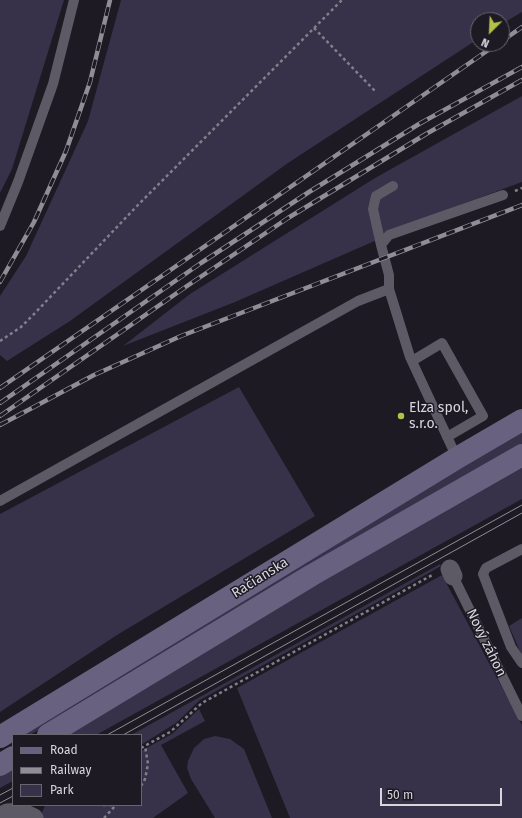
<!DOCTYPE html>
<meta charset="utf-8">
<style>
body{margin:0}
#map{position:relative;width:522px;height:818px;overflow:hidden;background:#1d1a24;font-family:"Fira Sans",sans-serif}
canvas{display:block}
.legend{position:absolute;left:12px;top:734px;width:130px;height:72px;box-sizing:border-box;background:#1d1a24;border:1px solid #67656e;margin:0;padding:5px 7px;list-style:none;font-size:12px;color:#d7d6dd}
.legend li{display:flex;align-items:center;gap:8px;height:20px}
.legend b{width:20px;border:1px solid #67656e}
.north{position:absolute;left:470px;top:12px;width:40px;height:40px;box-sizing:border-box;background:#1d1a24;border:1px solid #67656e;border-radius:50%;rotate:204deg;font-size:11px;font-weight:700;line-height:16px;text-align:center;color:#d7d6dd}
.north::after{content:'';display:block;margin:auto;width:14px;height:18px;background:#b4c24a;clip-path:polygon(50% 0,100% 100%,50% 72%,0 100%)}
.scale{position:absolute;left:380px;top:788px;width:122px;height:18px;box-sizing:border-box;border:2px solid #d7d6dd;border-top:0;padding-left:5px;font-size:12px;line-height:14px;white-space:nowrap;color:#d7d6dd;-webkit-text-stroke:3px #1d1a24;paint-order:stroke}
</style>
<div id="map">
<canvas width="522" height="818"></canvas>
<ul class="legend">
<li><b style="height:5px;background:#696180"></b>Road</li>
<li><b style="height:5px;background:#8f8d95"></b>Railway</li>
<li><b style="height:11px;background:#373149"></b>Park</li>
</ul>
<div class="north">N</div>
<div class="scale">50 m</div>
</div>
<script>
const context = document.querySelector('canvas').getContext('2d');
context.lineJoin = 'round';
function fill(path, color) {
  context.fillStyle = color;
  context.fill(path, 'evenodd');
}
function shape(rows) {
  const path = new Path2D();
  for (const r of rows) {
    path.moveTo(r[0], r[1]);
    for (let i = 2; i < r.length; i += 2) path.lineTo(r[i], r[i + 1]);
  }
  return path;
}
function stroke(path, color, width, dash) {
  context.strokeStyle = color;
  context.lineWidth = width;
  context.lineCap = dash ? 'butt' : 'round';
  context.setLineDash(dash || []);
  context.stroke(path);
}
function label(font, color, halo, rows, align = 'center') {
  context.font = font + ' "Fira Sans",sans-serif';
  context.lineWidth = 3;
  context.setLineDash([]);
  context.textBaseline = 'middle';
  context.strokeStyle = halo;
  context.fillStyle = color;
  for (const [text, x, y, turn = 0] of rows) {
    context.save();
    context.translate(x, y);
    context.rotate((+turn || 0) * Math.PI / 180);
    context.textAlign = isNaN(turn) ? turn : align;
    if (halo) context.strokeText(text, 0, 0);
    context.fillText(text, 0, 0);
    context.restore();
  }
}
const green = shape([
 [0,0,64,0,12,169,0,193],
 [121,0,522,0,522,12,502,24,502,20,478,20,478,39,288,163,70,321,7,361,0,355,0,296,26,256,88,121],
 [522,96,522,182,441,212,235,302,123,346,190,294,375,178],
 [239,387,315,516,117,635,0,712,0,514],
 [522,432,522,445,271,587,30,735,21,735,336,542],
 [522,467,522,499,96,735,66,735,343,568],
 [440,564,441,566,401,589,200,700,176,723,141,745,141,735,131,735],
 [442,575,522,725,522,818,290,818,237,688],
 [522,618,522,656,509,626],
 [199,709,205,721,161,745,188,793,153,818,40,818,45,805,141,805,141,751,172,734],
 [215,736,230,739,244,749,272,818,215,818,191,779,187,768,188,761,194,748,204,739],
 [13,767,13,781,0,788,0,775]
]);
const path = shape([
 [314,28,375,91],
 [515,191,522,188],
 [0,341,21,327,35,313,137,206,342,0],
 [141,748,170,732,202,703,434,574],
 [141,786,145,779,148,764,145,746],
 [103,805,115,805],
 [104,818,116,805]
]);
const service = shape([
 [0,226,18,182,53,84,74,0],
 [381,245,373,209,376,196,393,186],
 [412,361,442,343,483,416,447,437],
 [457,458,410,357,389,289,389,275,381,245,389,235,503,195],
 [0,501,358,301,389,289],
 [522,549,486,568,483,574,511,647,522,663],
 [453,576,522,716]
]);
const minor = shape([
 [450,569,453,576],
 [0,817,7,813,21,812,34,818]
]);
const secondary = shape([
 [48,735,312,575,522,455],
 [0,737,457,458,522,420],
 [0,765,13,757]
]);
const tram = shape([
 [107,735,522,505],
 [123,735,522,513],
 [0,795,13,788],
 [0,803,13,796]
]);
const rail = shape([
 [502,41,522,27],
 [0,282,34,222,66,151,90,82,110,0],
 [0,388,497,44],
 [0,403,201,263,309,192,419,124,522,67],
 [0,416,187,286,288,218,426,134,522,80],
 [0,425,94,375,181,336,522,205]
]);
const markers = [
 [401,416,4,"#b4c24a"]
];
const poiNames = [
 ["Elza spol,",409,408],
 ["s.r.o.",409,424]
];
const streetNames = [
 ["Račianska",260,578,-32],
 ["Nový záhon",486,643,64]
];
fill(green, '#373149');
stroke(path, '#828189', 2.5, [3, 3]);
stroke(service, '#5d5a66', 10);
stroke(minor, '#5d5a66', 19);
stroke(secondary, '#696180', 22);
stroke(tram, '#8f8d95', 1);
stroke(rail, '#8f8d95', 4.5);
stroke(rail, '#1d1a24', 3, [9]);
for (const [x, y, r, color] of markers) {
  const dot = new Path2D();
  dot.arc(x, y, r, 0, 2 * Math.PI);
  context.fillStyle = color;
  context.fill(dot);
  stroke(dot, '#1d1a24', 1.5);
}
label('14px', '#d7d6dd', '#1d1a24', poiNames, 'left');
label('14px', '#d7d6dd', '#1d1a24', streetNames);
</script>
